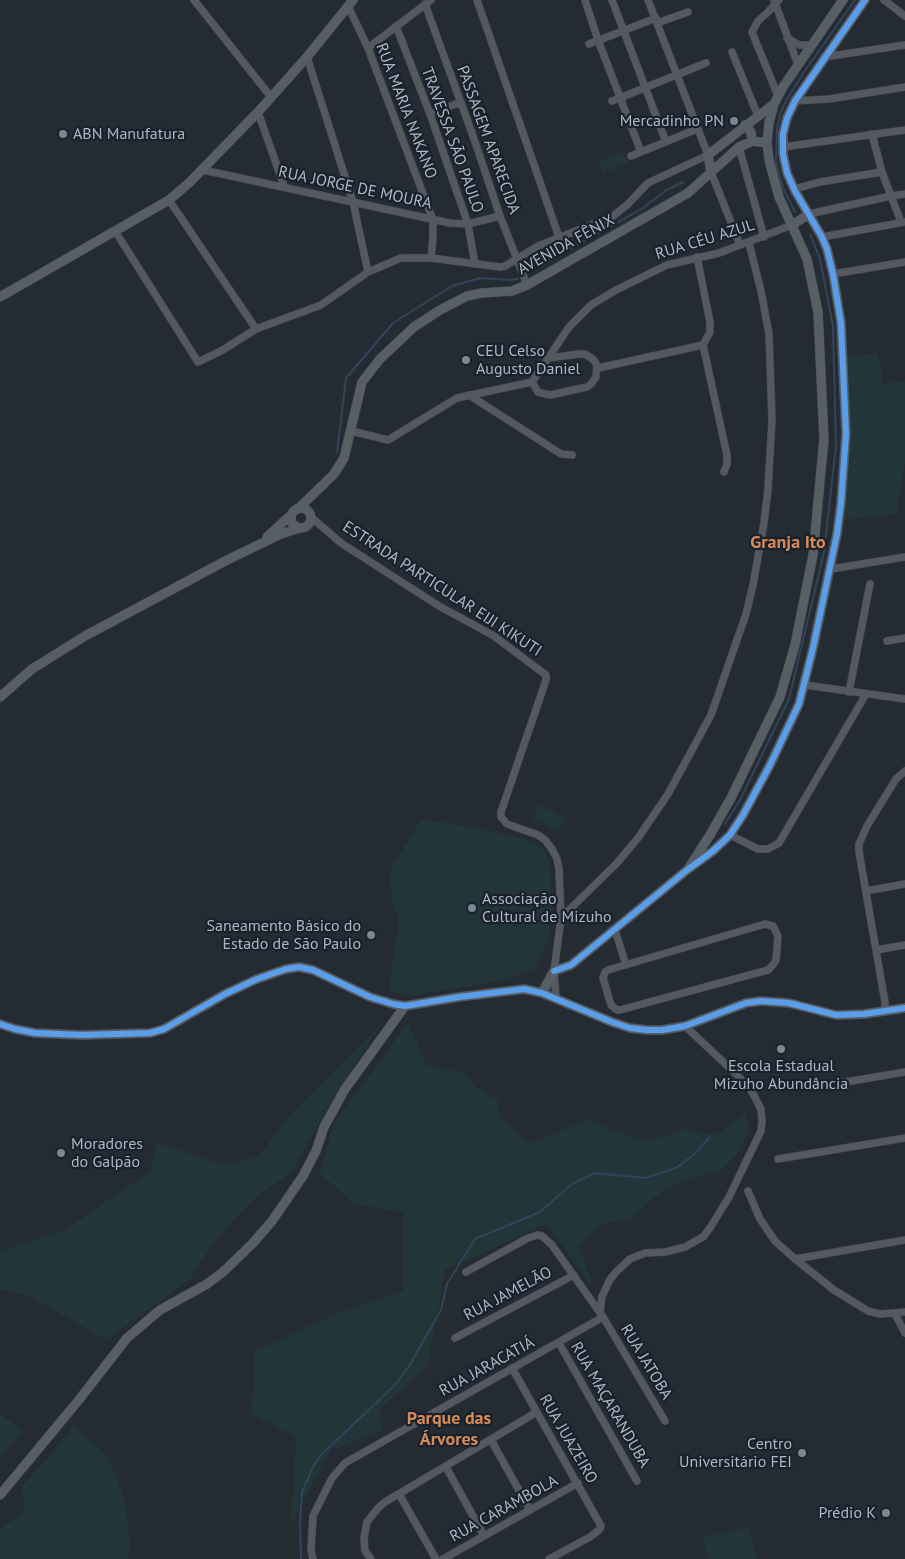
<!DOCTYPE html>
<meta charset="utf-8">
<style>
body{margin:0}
canvas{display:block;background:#252b32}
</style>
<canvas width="905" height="1559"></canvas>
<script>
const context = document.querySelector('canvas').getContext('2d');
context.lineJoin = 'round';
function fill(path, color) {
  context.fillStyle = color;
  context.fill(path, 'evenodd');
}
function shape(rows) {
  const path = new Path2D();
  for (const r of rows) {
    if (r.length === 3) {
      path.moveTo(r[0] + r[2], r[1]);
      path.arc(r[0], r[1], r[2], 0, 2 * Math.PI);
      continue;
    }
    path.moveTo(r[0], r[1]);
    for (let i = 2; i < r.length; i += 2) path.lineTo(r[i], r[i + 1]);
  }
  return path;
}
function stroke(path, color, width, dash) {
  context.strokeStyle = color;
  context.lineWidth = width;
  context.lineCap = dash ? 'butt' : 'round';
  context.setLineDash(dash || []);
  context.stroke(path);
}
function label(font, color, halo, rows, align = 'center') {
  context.font = font + ' "PT Sans",sans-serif';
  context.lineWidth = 4.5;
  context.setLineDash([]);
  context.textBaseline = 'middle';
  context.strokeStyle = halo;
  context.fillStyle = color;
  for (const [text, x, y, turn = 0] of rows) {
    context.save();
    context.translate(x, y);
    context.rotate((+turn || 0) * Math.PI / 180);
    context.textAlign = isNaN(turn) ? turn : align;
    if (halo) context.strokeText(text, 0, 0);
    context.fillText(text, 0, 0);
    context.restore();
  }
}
const green = shape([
 [623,152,628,162,603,173,598,162],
 [878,353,883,384,905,381,905,462,896,514,843,520,847,490,850,451,848,356],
 [540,805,565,818,558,832,533,819],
 [422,819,483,829,526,839,540,846,547,855,551,870,551,907,549,939,535,968,508,979,471,986,407,996,389,991,399,917,393,908,389,872],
 [408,1023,427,1065,466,1074,475,1087,498,1100,500,1117,529,1144,589,1119,611,1130,644,1140,671,1135,686,1128,704,1135,722,1132,746,1112,749,1128,740,1151,722,1170,691,1178,662,1191,630,1219,599,1225,579,1246,593,1288,547,1224,445,1270,427,1367,379,1410,383,1430,331,1450,291,1524,296,1437,252,1414,254,1351,346,1310,403,1291,403,1212,354,1204,320,1173,333,1125],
 [380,1026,334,1097,293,1171,257,1196,211,1245,191,1278,107,1340,29,1296,0,1289,0,1251,66,1229,151,1171,157,1143,223,1165,260,1155,292,1113],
 [0,1414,23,1431,0,1459],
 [74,1426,107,1456,124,1496,130,1541,128,1559,0,1559,0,1530,25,1510,22,1486,47,1460],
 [749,1527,757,1559,708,1559,703,1538]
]);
const stream = shape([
 [795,212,783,188,776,162,777,127,781,112,787,99,804,72,855,0],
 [530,269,610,227,643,208,665,191,683,182],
 [337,452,346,378,393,323,452,286,480,278,510,280,518,279],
 [725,824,740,800,789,699,824,552,836,446,833,326,820,259,810,234],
 [301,1559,300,1523,302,1492,314,1465,322,1454,394,1386,409,1366,441,1310,447,1284,475,1239,540,1212,572,1184,595,1173,645,1178,676,1168,692,1156,710,1137]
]);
const street = shape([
 [194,0,271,97],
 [477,0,559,237],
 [585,0,598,40,641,152],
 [612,0,666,142],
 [774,0,798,65],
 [884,0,905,16],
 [425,4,473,136,500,216,527,285],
 [348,6,368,48,433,220,433,237,431,258],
 [657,23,688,12],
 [396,26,430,114,468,224,475,264],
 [787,38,799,45,812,45],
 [589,44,656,18],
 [368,48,431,0],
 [732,52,758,116],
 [307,57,353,202,368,272],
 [824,57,905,45],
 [778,96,752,32,758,21,767,13,779,0],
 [612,101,706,63],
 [795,101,829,99,905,87],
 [258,112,284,186],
 [430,114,461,102],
 [872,134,882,172,901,222],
 [739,147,764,237],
 [783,147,905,130],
 [631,156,697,129],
 [203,170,450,223,468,224,500,216],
 [711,172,740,245],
 [794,189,820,182,882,172],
 [169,200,256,329],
 [809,214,891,196,905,194],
 [115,231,198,362,221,351,256,329,321,305,368,272,401,258,431,258,500,267,505,266,538,246,613,216,627,205,648,183,708,155,648,0],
 [822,237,905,222],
 [697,257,710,322,710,332,703,345,727,455,727,464,724,472],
 [833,274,905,262],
 [598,368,703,345],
 [532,382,569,327,591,305,616,290,667,265,719,253,792,225],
 [532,382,538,392,550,395,587,387,591,384,596,377,597,365,593,359,585,354,579,354,549,358],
 [469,395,561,454,572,455],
 [351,431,388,440,457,398,532,382],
 [311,517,341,543,439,606,494,636,546,675,546,680,501,812,501,817,507,824,538,835,545,840,552,849,557,859,559,869,561,918,554,971,556,999],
 [831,569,905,557],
 [887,641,905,638],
 [805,685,905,699],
 [849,692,870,584],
 [730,835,758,849,768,849,779,843,866,694],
 [866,891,905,884],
 [561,918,617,863,638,838,668,794,711,715,746,614,753,585,764,523,768,489,772,420,769,334,761,291,749,243],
 [765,924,773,926,778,936,776,960,773,965,768,970,620,1010,617,1010,611,1005,603,978,605,972,608,970,765,924],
 [615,930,626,965],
 [876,950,905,945],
 [885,1012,885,1002,859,852,859,844,867,826,896,779,905,771],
 [840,1083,905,1072],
 [778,1159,905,1138],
 [748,1191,760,1219,775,1241,795,1259,834,1290,868,1311,880,1314,905,1312],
 [795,1259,905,1240],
 [466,1272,528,1238,538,1235,542,1236,552,1245,603,1317,665,1421],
 [600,1312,602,1297,609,1281,616,1272,630,1259,645,1253,665,1252,685,1247,703,1237,710,1228,729,1197,761,1131,762,1121,761,1109,751,1090,735,1073,685,1026],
 [895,1314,905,1333],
 [455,1338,574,1275],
 [559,1343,637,1481],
 [512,1368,601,1526,600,1529,590,1537,549,1559],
 [491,1440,530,1510],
 [446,1467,484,1536],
 [399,1494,436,1559],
 [313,1559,311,1550,313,1516,332,1478,345,1463,603,1317],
 [371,1559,365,1551,364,1538,367,1522,378,1508,385,1502,537,1412],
 [443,1559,578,1483]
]);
const secondary = shape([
 [745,125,751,132,752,141],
 [711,172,708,155,774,104],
 [792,225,809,214],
 [0,297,169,200,190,182,258,112,307,57,353,0],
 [301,518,10],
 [298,509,334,474,344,458,362,382,380,359,414,327,440,310,467,296,482,293,512,291,527,285,688,193,739,147,753,141,767,143],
 [267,537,292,514],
 [0,697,32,669,85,636,227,560,281,534,300,528],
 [690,866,710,835,731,798,780,697,795,645,813,555,824,439,818,312,807,259,779,197,769,160,767,143,769,123,774,104,783,87,843,0],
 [542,993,554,971,571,965,687,870,713,851,730,835,743,815,770,765,799,704,813,648,837,534,841,503,846,434,841,323,833,274,827,249,822,237,795,191,787,173,783,154,783,134,787,118,795,101,865,0],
 [0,1024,15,1029,35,1033,81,1035,150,1033,164,1029,225,994,257,979,286,969,299,967,313,970,370,997,393,1004,405,1006,459,997,524,989,542,993,612,1022,630,1028,647,1030,662,1030,685,1026,746,1003,761,1001,789,1003,836,1015,864,1014,905,1008],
 [0,1495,78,1401,127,1338,160,1310,207,1284,223,1272,253,1243,272,1221,303,1176,316,1151,324,1127,345,1089,405,1006]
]);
const cycleway = shape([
 [554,971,571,965,687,870,713,851,730,835,743,815,770,765,799,704,813,648,837,534,841,503,846,434,841,323,833,274,827,249,822,237,795,191,787,173,783,154,783,134,787,118,795,101,865,0],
 [0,1024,15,1029,35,1033,81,1035,150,1033,164,1029,225,994,257,979,286,969,299,967,313,970,370,997,393,1004,405,1006,459,997,524,989,542,993,612,1022,630,1028,647,1030,662,1030,685,1026,746,1003,761,1001,789,1003,836,1015,864,1014,905,1008]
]);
const markers = [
 [734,121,5,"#7d8692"],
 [63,134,5,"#7d8692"],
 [466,360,5,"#7d8692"],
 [472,908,5,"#7d8692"],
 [371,935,5,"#7d8692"],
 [781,1049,5,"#7d8692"],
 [61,1153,5,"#7d8692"],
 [802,1453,5,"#7d8692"],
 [886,1513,5,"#7d8692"]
];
const streetNames = [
 ["RUA MARIA NAKANO",406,111,69],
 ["TRAVESSA SÃO PAULO",452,140,70],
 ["PASSAGEM APARECIDA",488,140,70],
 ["RUA JORGE DE MOURA",355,188,12],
 ["RUA CÉU AZUL",705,240,-17],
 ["AVENIDA FÊNIX",566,245,-29],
 ["ESTRADA PARTICULAR EIJI KIKUTI",442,589,33],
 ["RUA JAMELÃO",508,1294,-28],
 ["RUA JATOBA",646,1362,59],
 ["RUA JARACATIÁ",487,1367,-29],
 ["RUA MAÇARANDUBA",610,1405,60],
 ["RUA JUAZEIRO",568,1439,60],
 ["RUA CARAMBOLA",504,1509,-29]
];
const poiNames = [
 ["Mercadinho PN",724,121],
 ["ABN Manufatura",73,134,"left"],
 ["CEU Celso",476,351,"left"],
 ["Augusto Daniel",476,369,"left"],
 ["Associação",482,899,"left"],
 ["Cultural de Mizuho",482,917,"left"],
 ["Saneamento Básico do",361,926],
 ["Estado de São Paulo",361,944],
 ["Escola Estadual",781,1066,"center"],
 ["Mizuho Abundância",781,1084,"center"],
 ["Moradores",71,1144,"left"],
 ["do Galpão",71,1162,"left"],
 ["Centro",792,1444],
 ["Universitário FEI",792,1462],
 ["Prédio K",876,1513]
];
const neighbourhoodNames = [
 ["Granja Ito",788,543],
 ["Parque das",449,1419],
 ["Árvores",449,1440]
];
fill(green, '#223538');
stroke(stream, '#31445c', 2);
stroke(street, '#42474d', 8);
stroke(secondary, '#42474d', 10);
stroke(street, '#545960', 7);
stroke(secondary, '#585e66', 9);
stroke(cycleway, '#5a9eea', 6);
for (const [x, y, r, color] of markers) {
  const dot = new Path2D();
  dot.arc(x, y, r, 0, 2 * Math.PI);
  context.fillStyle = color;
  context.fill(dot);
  stroke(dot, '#19212c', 2);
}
label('16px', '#adb7c5', '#19212c', streetNames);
label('16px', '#adb7c5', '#19212c', poiNames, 'right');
label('bold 18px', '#d58b57', '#19212c', neighbourhoodNames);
</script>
